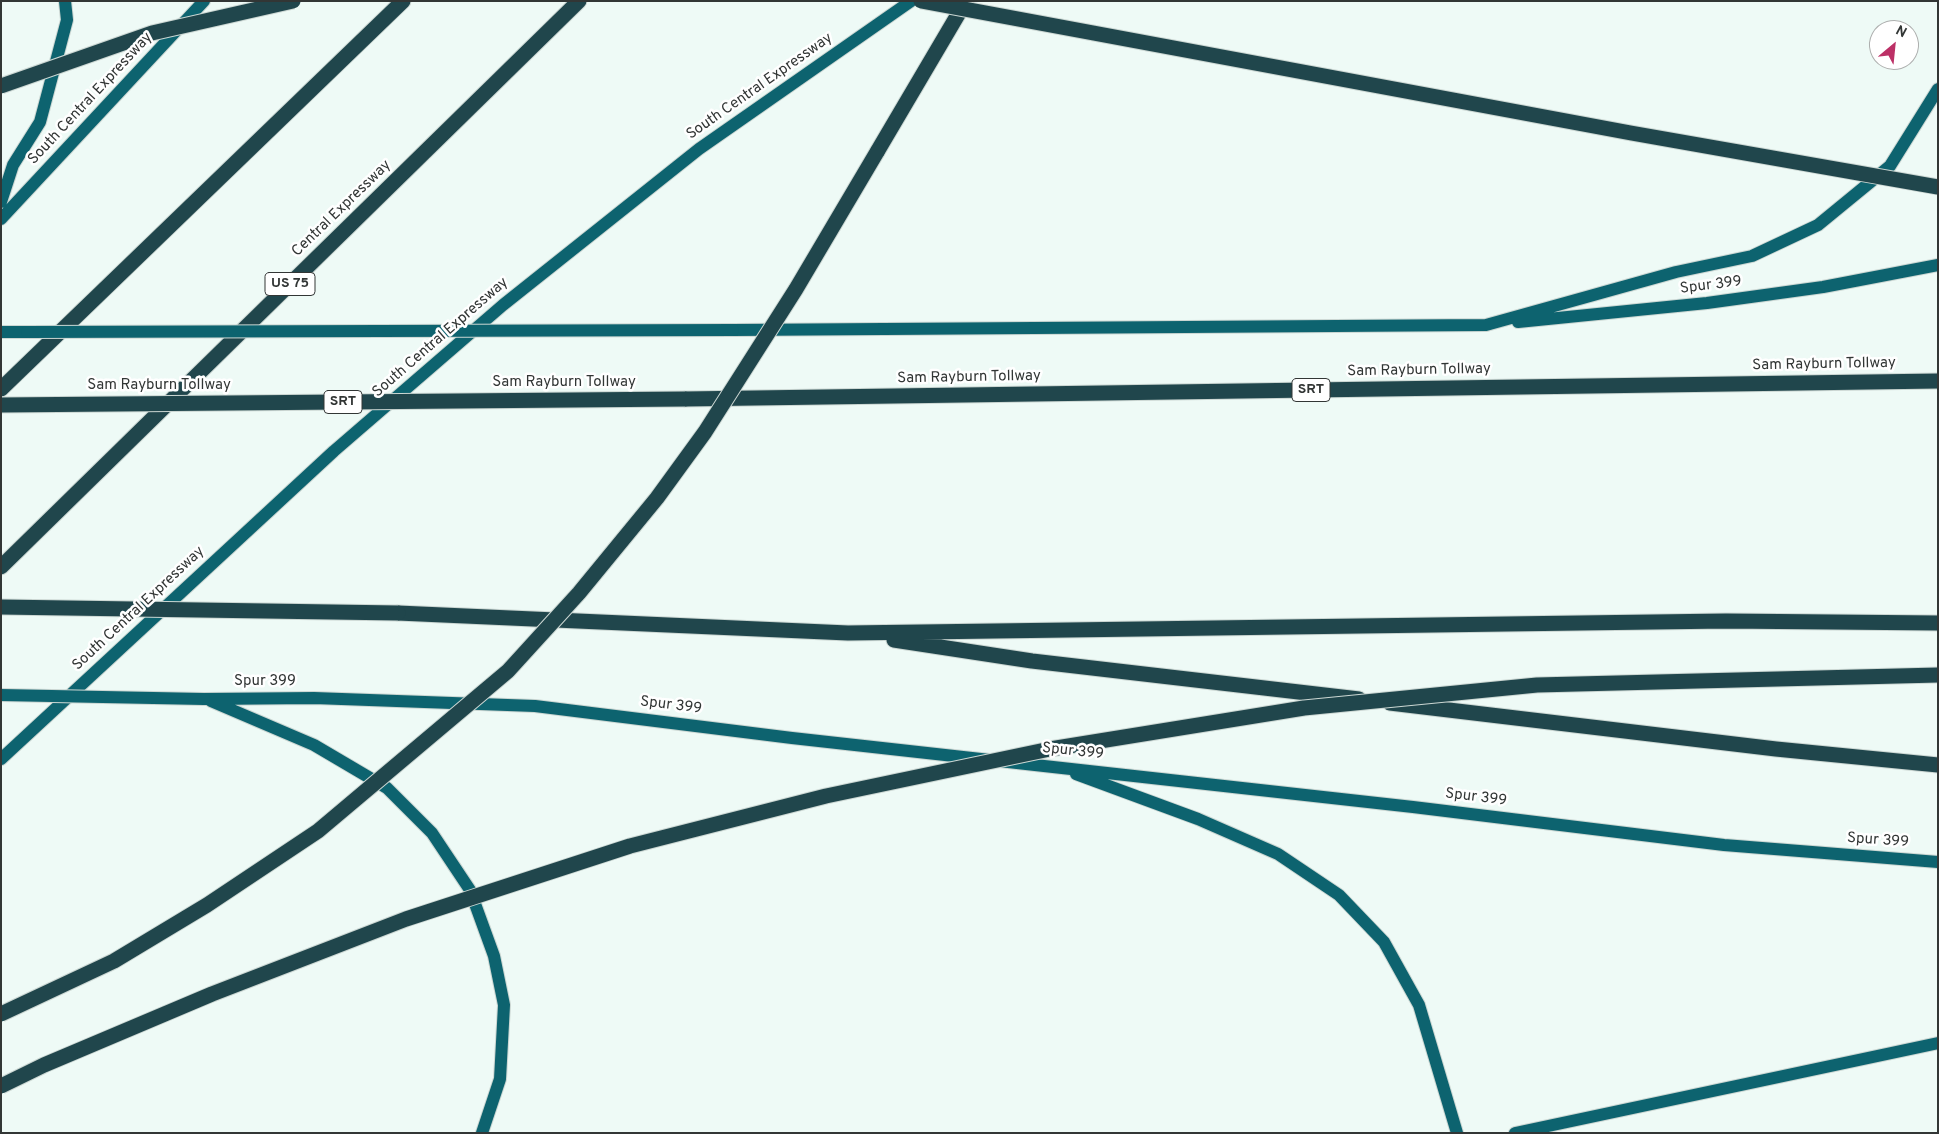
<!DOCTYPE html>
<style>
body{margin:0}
#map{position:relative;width:1939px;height:1134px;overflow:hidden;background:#eefaf6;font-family:Overpass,sans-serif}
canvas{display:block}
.frame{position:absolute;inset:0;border:2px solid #323635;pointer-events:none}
.north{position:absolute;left:1869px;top:20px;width:50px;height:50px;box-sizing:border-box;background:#fff;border:1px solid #adafae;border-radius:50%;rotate:28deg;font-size:14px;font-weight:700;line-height:20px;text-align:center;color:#323635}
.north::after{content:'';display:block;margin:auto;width:18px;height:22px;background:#bc3066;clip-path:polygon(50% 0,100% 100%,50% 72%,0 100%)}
</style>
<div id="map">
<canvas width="1939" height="1134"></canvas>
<div class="frame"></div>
<div class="north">N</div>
</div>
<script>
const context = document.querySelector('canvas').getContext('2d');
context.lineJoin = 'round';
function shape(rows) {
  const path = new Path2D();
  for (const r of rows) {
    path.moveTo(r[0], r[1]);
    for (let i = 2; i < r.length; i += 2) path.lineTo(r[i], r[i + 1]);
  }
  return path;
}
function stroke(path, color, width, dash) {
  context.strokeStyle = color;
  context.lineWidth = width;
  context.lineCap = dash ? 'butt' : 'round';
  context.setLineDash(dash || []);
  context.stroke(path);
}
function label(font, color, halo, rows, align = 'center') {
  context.font = font + ' Overpass,sans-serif';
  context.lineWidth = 5;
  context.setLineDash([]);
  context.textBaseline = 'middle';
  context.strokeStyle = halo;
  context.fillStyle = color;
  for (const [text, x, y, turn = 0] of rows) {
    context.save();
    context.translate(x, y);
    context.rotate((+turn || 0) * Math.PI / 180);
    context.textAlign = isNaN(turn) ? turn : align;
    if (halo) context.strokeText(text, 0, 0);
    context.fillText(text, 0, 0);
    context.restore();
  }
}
const major = shape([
 [1,202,13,165,40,122,67,20,65,1],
 [1,219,204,1],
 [1518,322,1707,303,1823,287,1938,265],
 [733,330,1486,325,1676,272,1752,256,1818,225,1890,166,1938,89],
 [1,332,27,332],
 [204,699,314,698,535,706,792,738,1413,807,1724,845,1938,862],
 [211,701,314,745,387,788,432,833,470,890,494,956,504,1005,500,1079,482,1133],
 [1,759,334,451,503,305,699,149,911,1],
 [1076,774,1198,819,1278,854,1339,895,1384,942,1419,1005,1457,1133],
 [1515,1133,1938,1043]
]);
const highway = shape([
 [877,152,966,1],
 [1,389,403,1],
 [685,399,1938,381],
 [1,567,579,1],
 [398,613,848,633,1726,621,1938,623],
 [894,640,1032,661,1359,699],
 [1390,703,1776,749,1938,765]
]);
const majorBridge = shape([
 [27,332,733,330],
 [1,695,204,699]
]);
const highwayBridge = shape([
 [921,1,1631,133,1938,187],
 [1,86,152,33,293,1],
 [1,405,685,399],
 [1,607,398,613],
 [1,1014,114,961,207,905,318,831,508,671,579,593,657,498,705,432,796,289,877,152],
 [1,1086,44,1065,212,994,406,919,630,846,826,796,1050,749,1304,708,1537,685,1938,675]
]);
const shields = [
 [290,284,50],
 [1311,390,38],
 [343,402,38]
];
const shieldNames = [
 ["US 75",290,284],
 ["SRT",1311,390],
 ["SRT",343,402]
];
const streetNames = [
 ["South Central Expressway",760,87,-35],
 ["South Central Expressway",91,99,-47],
 ["Central Expressway",342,209,-44],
 ["Spur 399",1711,286,-7],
 ["South Central Expressway",441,338,-41],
 ["Sam Rayburn Tollway",1824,365,-1],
 ["Sam Rayburn Tollway",1419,371,-1],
 ["Sam Rayburn Tollway",969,378,-1],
 ["Sam Rayburn Tollway",564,383],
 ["Sam Rayburn Tollway",159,386],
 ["South Central Expressway",139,609,-43],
 ["Spur 399",265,682],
 ["Spur 399",671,706,7],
 ["Spur 399",1073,752,6],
 ["Spur 399",1476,798,7],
 ["Spur 399",1878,841,4]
];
stroke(major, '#ccd7d3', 14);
stroke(highway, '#ccd7d3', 17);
stroke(major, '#0d636f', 12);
stroke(highway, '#20464c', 15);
stroke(majorBridge, '#ccd7d3', 14, []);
stroke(highwayBridge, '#ccd7d3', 17, []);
stroke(majorBridge, '#0d636f', 12);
stroke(highwayBridge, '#20464c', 15);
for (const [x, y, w] of shields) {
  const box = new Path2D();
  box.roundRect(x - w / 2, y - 11.5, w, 23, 4);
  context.fillStyle = '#fff';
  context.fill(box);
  stroke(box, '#323635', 1);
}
label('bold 14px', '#323635', null, shieldNames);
label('15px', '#323635', '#fff', streetNames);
</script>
